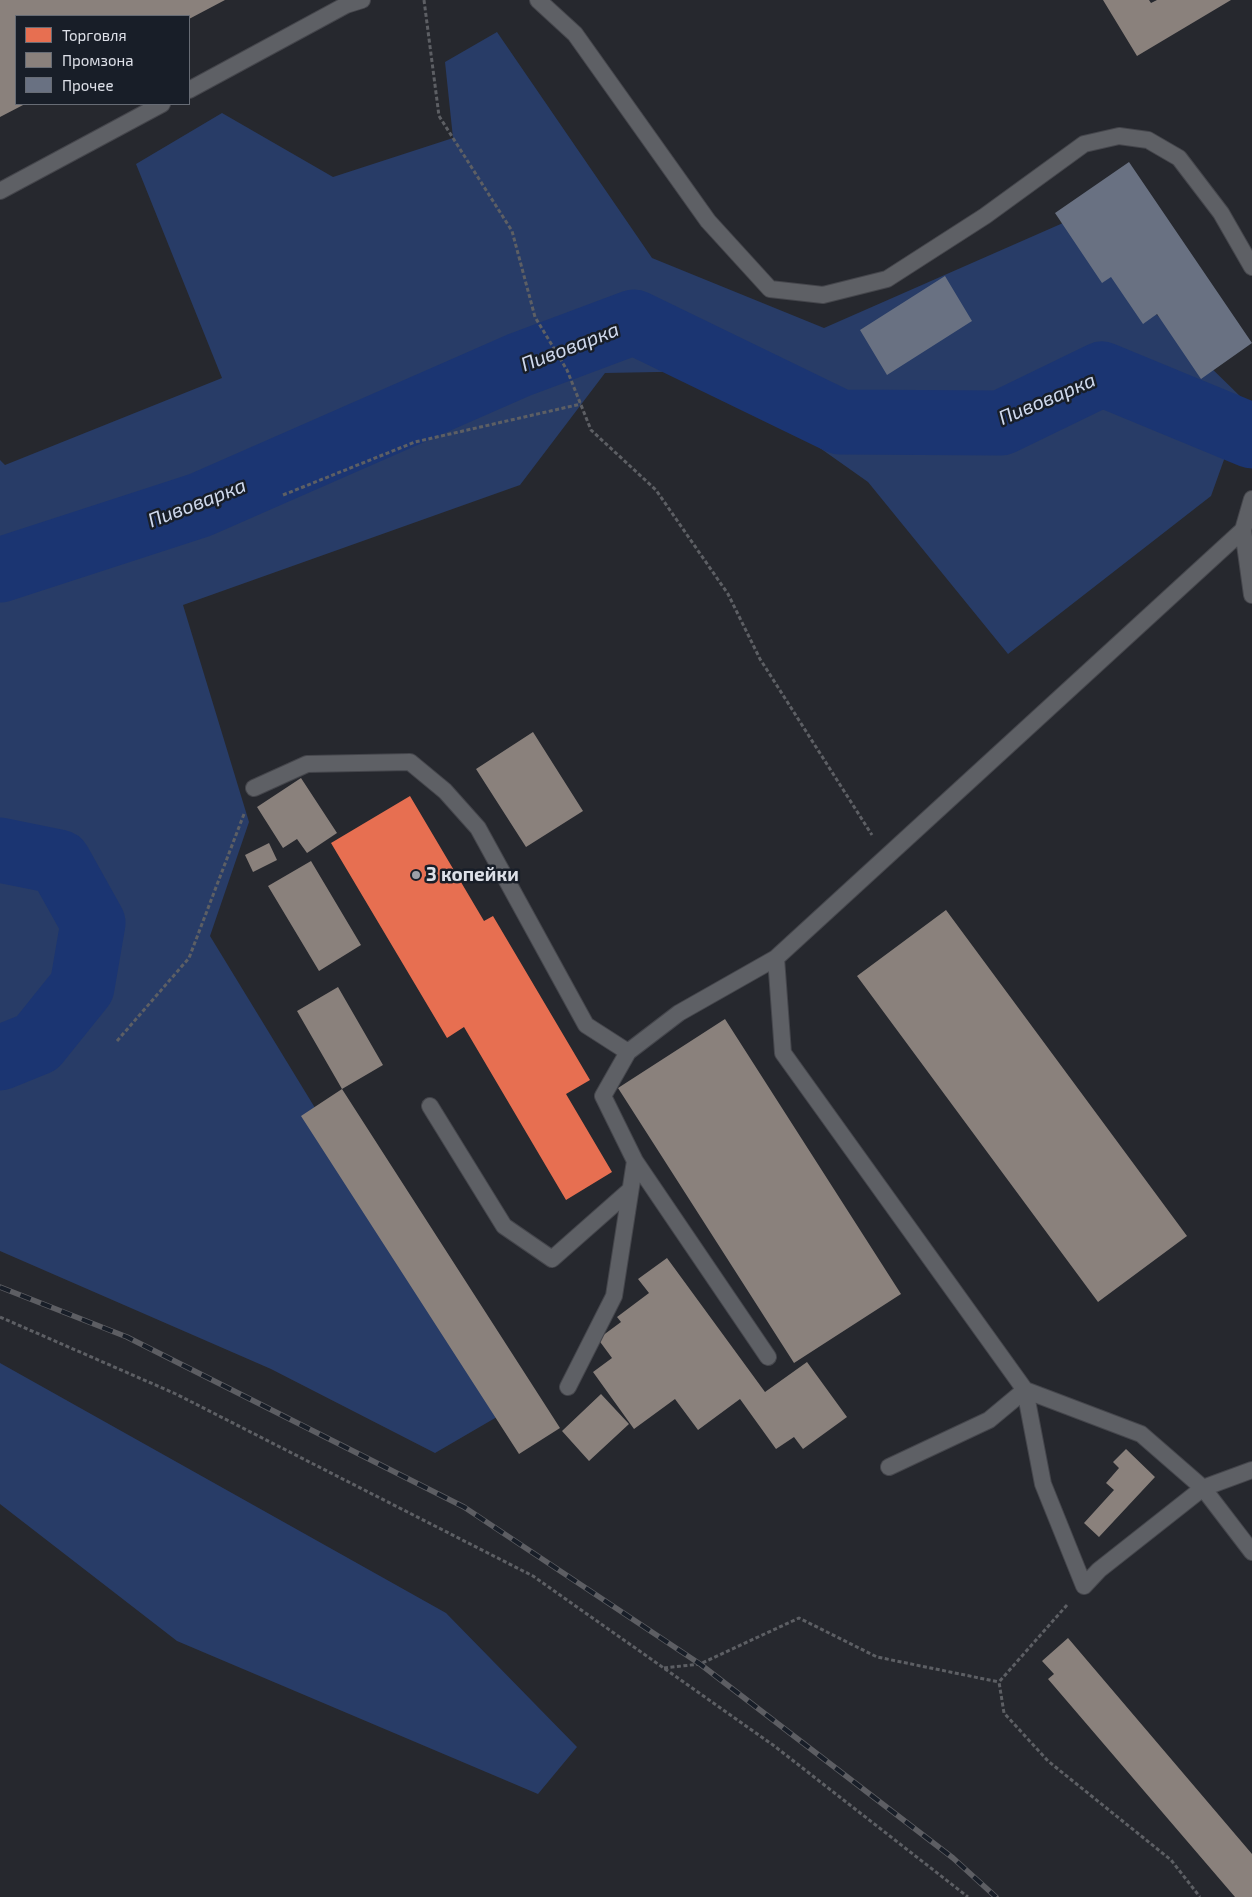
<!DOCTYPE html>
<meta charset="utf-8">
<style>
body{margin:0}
#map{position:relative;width:1252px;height:1897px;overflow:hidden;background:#26282e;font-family:"Exo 2",sans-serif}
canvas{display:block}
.legend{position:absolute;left:15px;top:15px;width:175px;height:90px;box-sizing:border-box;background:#181e28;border:1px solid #676c75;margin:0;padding:6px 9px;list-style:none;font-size:15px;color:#dde0e8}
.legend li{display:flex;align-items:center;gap:10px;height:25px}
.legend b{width:25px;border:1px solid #676c75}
</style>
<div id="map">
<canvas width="1252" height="1897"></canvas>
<ul class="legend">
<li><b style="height:14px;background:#e76f51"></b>Торговля</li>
<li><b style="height:14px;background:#8a817c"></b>Промзона</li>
<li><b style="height:14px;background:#697182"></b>Прочее</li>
</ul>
</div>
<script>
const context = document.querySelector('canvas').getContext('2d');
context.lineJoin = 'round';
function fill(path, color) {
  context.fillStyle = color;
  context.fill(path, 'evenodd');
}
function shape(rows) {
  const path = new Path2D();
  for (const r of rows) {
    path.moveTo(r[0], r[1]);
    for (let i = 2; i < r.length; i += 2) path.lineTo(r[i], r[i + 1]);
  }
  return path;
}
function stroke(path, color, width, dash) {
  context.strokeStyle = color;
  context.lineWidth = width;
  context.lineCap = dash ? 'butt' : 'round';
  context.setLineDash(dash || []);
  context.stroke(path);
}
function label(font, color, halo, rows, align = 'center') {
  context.font = font + ' "Exo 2",sans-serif';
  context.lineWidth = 5;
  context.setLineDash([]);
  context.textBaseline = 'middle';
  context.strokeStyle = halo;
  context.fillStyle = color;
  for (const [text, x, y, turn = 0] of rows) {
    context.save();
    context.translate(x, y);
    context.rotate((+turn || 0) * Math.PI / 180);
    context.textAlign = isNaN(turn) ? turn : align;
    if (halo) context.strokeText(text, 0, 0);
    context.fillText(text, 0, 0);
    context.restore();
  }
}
const green = shape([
 [497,32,652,258,824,328,1063,223,1245,401,1211,496,1008,654,868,482,711,371,605,373,520,485,183,605,249,822,210,936,502,1414,435,1453,271,1369,0,1251,0,460,5,465,222,378,136,164,222,113,333,177,453,138,445,62],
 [0,1363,446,1613,577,1747,538,1794,177,1641,0,1504]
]);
const shops = shape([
 [410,796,484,921,493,916,590,1080,566,1094,612,1172,566,1200,464,1027,447,1038,331,843]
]);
const industry = shape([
 [0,0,225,0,189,19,189,16,16,16,16,104,25,104,0,117],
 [1103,0,1149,0,1151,3,1157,0,1231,0,1137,56],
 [533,732,583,811,526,847,476,769],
 [301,778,337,833,307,853,297,839,283,848,257,807],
 [269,843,277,860,253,872,245,855],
 [311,861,361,945,319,971,268,886],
 [946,910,1187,1236,1098,1302,857,976],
 [338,987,383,1065,342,1089,297,1011],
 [725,1019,901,1294,794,1363,618,1088],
 [342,1089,560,1428,519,1454,301,1116],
 [667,1258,765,1392,807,1362,847,1417,803,1449,794,1437,776,1449,740,1399,698,1430,675,1399,634,1429,593,1372,612,1358,598,1339,621,1322,617,1317,649,1293,638,1279],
 [601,1394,629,1424,589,1461,562,1431],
 [1126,1449,1155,1477,1099,1537,1084,1523,1114,1490,1106,1483,1119,1468,1113,1462],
 [1068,1638,1252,1854,1252,1897,1235,1897,1048,1679,1054,1674,1042,1661]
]);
const river = shape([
 [0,570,200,505,519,365,634,322,840,422,1001,423,1102,374,1252,436],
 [0,850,59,862,93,923,82,987,37,1043,0,1058]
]);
const building = shape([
 [1129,162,1252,343,1201,379,1157,314,1143,324,1111,277,1102,283,1055,213],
 [945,276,972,321,887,375,860,330]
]);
const path = shape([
 [424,0,439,116,512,231,535,317,567,370,591,430,656,490,728,594,760,659,872,835],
 [283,495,415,442,581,404],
 [117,1041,189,958,244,814],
 [0,1317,176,1394,533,1576,773,1745,968,1897],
 [1067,1605,999,1682,1004,1713,1048,1761,1171,1860,1200,1897],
 [664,1668,700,1664,799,1618,877,1657,999,1682]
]);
const lane = shape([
 [538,0,575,34,708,221,770,289,823,295,887,279,985,216,1084,144,1119,136,1148,140,1179,158,1221,213,1252,267],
 [189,90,346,5,362,0],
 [0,191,162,104],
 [1252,499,1243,530,1252,595],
 [1243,530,776,958,783,1053,1025,1390,1141,1434,1203,1488,1252,1552],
 [254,788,307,764,410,762,445,791,478,828,586,1025,628,1052],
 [430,1106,504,1226,552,1259,629,1191],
 [635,1161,768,1357],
 [568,1387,614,1296,635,1161,603,1096,628,1052,679,1013,776,958],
 [889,1467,989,1420,1025,1390,1043,1484,1084,1586,1099,1570,1203,1488,1252,1470]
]);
const rail = shape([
 [0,1287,127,1337,464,1507,700,1664,953,1858,996,1897]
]);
const markers = [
 [416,875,5,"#9da0a7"]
];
const poiNames = [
 ["3 копейки",426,875]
];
const waterNames = [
 ["Пивоварка",570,347,-21],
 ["Пивоварка",1047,399,-23],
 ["Пивоварка",197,503,-21]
];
fill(green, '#283c67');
fill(shops, '#e76f51');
fill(industry, '#8a817c');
stroke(river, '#1b3572', 65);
fill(building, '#697182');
stroke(lane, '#45464c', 18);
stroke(path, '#5d5f64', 3, [4, 2.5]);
stroke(lane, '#5e6065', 16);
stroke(rail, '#5d5e63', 5.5);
stroke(rail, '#181e28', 4, [11]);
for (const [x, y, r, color] of markers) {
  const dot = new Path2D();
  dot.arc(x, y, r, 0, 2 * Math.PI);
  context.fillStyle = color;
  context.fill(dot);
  stroke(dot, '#181e28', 2);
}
label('bold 19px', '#dde0e8', '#181e28', poiNames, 'left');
label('italic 20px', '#cfd9ed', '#181e28', waterNames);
</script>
